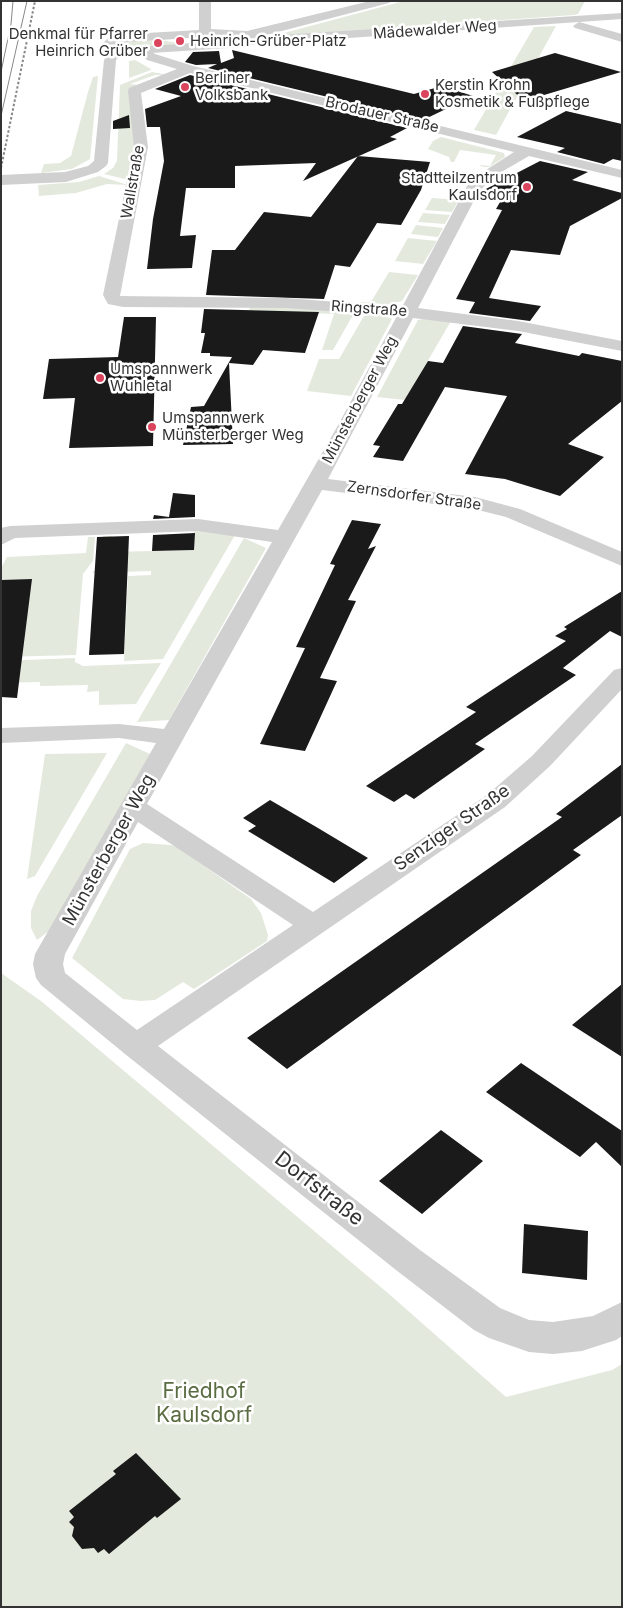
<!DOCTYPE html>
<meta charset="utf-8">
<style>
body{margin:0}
#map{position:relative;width:623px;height:1608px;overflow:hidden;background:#fff;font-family:Inter,sans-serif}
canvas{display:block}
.frame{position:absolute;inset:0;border:2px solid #333;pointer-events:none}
</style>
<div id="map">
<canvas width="623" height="1608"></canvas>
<div class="frame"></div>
</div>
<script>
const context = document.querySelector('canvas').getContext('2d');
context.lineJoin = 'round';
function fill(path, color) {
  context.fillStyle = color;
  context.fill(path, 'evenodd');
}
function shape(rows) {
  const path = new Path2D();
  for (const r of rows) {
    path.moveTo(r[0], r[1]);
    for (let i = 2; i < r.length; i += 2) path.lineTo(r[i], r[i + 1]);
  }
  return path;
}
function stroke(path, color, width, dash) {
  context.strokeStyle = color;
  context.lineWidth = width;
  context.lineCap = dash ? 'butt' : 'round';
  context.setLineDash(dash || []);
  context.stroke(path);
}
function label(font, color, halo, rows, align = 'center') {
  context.font = font + ' Inter,sans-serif';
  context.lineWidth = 5;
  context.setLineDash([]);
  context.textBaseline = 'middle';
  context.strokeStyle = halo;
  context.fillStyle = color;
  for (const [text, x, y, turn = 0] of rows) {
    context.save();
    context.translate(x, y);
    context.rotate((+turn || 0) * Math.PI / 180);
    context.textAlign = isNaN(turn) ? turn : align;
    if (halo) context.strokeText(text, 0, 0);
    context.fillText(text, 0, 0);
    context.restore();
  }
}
const green = shape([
 [404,1,585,1,578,14,574,15,288,35,284,33],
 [556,26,496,135,474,130,534,27],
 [161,40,183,44,123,48,117,46,121,42],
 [135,60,151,69,151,70,129,78,129,61],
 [152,72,168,75,155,75,130,84,139,85,135,149,129,180,104,174,113,168,117,161,120,85],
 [98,76,90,159,72,169,41,173,44,164,60,163,71,156,88,92,93,77],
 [441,137,504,153,505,157,489,167,483,167,479,165,490,166,496,155,460,150,454,162,451,162,449,157,428,149,433,141],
 [99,176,128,185,107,184,76,193,39,196,38,185,79,182],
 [432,198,459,200,452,212,425,210],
 [423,213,450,215,445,224,418,222],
 [416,225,443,228,438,237,411,234],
 [408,238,437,241,423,264,395,261],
 [389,272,418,275,402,301,386,305,357,304,359,302,371,302],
 [251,305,349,312,353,315,333,350,322,350,334,314,249,310],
 [368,314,382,314,392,319,351,396,307,391,319,359,339,359,364,316],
 [424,319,451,321,405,400,377,397,418,320],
 [194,528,235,535,163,659,124,661,128,576,151,575,151,571,92,573,102,562,103,536,112,536,110,552,194,550],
 [88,537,95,537,93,561,83,574,76,655,1,657,1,568,7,557,86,553],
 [244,538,266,548,169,720,137,722],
 [75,658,75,662,83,666,161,663,136,704,99,705,99,691,87,692,88,685,40,686,40,682,1,683,1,661],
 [126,743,150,754,49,931,37,940,31,928,31,911,37,896],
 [107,753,35,876,27,879,45,754],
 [143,843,171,845,177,847,251,899,261,913,268,935,267,941,194,989,183,982,155,1000,141,1001,123,999,72,958,130,849],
 [1,973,41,1001,389,1294,506,1397,612,1370,622,1364,622,1607,1,1607]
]);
const building = shape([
 [232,50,414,94,442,86,473,96,423,120,208,68,217,64,196,65,185,62,193,52,219,51,221,63,234,58],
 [555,53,621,72,524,101,492,72],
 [190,75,407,128,390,137,397,139,303,181,316,163,235,166,235,188,186,188,180,236,196,235,192,268,147,269,153,219,164,161,160,127,147,127,145,109,181,96,155,89],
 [566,111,622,124,622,161,613,159,604,164,557,152,565,148,517,137],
 [129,115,130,128,113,129,113,121],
 [358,156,430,162,421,190,401,225,377,223,350,267,335,265,324,299,206,295,212,250,235,250,264,212,311,217],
 [540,161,588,172,572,180,622,193,622,198,570,226,560,255,511,250,489,298,541,306,530,321,469,313,475,302,456,299,502,210,496,209,503,197,482,191],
 [204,309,319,312,305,353,263,350,253,365,229,363,233,444,183,445,191,407,204,406,232,357,210,356,210,353,201,353,205,333,201,333],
 [124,317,156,317,153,446,69,448,75,398,43,399,49,359,118,357],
 [463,326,522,334,515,343,579,356,582,353,622,361,622,401,568,444,604,457,560,496,505,479,465,474,507,396,445,387,403,461,373,457,380,446,373,445,398,404,402,404,428,361,443,363],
 [173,493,195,495,195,517,153,519,154,515,169,517],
 [352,520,381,524,368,549,376,546,348,600,356,601,320,678,337,681,305,751,260,744,305,648,296,647,335,565,330,564],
 [195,533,194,550,152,551,153,535],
 [129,536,124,654,89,655,97,537],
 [32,579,17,698,1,697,1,580],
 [622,591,622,637,610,631,563,668,576,675,475,744,485,749,414,799,406,794,394,802,366,786,476,712,466,707,566,641,555,636,567,629,564,627],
 [622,764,622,815,573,850,581,855,514,904,287,1069,247,1038,562,817,556,814],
 [270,800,318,828,368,858,334,883,248,831,256,826,243,818],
 [622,984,622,1057,572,1025],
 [521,1063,622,1131,622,1167,596,1142,580,1157,486,1092],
 [441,1130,483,1161,422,1214,379,1181],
 [524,1224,588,1231,587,1280,522,1273],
 [136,1453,181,1499,157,1518,155,1516,109,1554,104,1549,98,1553,94,1548,82,1549,72,1536,74,1527,69,1522,74,1517,69,1511,116,1474,113,1471]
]);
const minor = shape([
 [622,13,622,19,248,45,242,41,248,37,622,13],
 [579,22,622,34,622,42,575,28,573,26,579,22],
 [144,47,155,54,193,66,622,170,622,178,529,156,498,174,479,191,418,308,518,321,622,341,622,351,518,331,413,318,328,479,475,497,520,509,622,552,622,566,506,517,474,509,322,490,147,804,313,912,487,795,532,756,614,670,622,668,622,689,550,766,505,807,158,1046,420,1250,500,1308,529,1320,553,1322,593,1316,622,1302,622,1336,616,1340,582,1351,553,1354,529,1352,489,1338,474,1330,396,1270,125,1054,41,985,36,978,33,964,35,954,156,743,119,738,1,743,1,728,119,724,164,729,272,542,198,531,15,538,1,545,1,528,10,526,198,519,278,530,337,427,397,316,286,308,123,307,108,304,103,295,134,147,128,91,129,88,177,69,147,60,138,51,144,47],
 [190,73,514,152,475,177,467,186,402,307,286,298,120,296,148,147,141,93,190,73],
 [138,822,293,925,137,1030,65,973,63,964,65,954,138,822]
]);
const tertiary = shape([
 [199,1,211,1,211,29,247,31,370,1,391,1,389,3,255,38,254,43,245,47,120,55,116,60,108,163,106,166,98,172,66,182,1,185,1,175,65,172,88,166,94,161,104,60,109,53,101,45,108,38,129,34,199,30,199,1],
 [221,36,243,39,125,48,114,45,129,42,221,36]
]);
const tram = shape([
 [1,72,11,24,13,1],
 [1,116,27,1]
]);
const rail = shape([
 [1,168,35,1]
]);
const markers = [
 [180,41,5,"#db445d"],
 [158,43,5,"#db445d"],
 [185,87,5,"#db445d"],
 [425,94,5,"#db445d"],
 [527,187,5,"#db445d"],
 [100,378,5,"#db445d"],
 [152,427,5,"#db445d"]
];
const farStreetnames = [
 ["Mädewalder Weg",435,30,-4],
 ["Brodauer Straße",382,115,13],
 ["Wallstraße",133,182,-80],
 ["Ringstraße",369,309,4],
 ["Münsterberger Weg",360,400,-62],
 ["Zernsdorfer Straße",414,496,8]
];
const farPoinames = [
 ["Denkmal für Pfarrer",148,34,"right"],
 ["Heinrich Grüber",148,51,"right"],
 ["Heinrich-Grüber-Platz",190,41],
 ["Berliner",195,78],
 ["Volksbank",195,95],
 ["Kerstin Krohn",435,85],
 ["Kosmetik & Fußpflege",435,102],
 ["Stadtteilzentrum",517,178,"right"],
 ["Kaulsdorf",517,195,"right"],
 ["Umspannwerk",110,369],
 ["Wuhletal",110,386],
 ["Umspannwerk",162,418],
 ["Münsterberger Weg",162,435]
];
const streetNames = [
 ["Senziger Straße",452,828,-35],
 ["Münsterberger Weg",109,850,-61]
];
const nearStreetnames = [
 ["Dorfstraße",319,1189,38]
];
const nearParknames = [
 ["Friedhof",204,1392],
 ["Kaulsdorf",204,1416]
];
fill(green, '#e4e9dd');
fill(building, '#1a1a1a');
fill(minor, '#d0d0d0');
fill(tertiary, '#d0d0d0');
stroke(tram, '#888', 1);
stroke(rail, '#888', 2, [2.5, 2]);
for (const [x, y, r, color] of markers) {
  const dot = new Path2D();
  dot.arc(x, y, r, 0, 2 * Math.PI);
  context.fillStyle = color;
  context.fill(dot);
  stroke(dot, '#fff', 2);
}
label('15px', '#333', '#fff', farStreetnames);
label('15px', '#333', '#fff', farPoinames, 'left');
label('18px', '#333', '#fff', streetNames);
label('21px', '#333', '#fff', nearStreetnames);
label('21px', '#5a6d42', '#fff', nearParknames);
</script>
